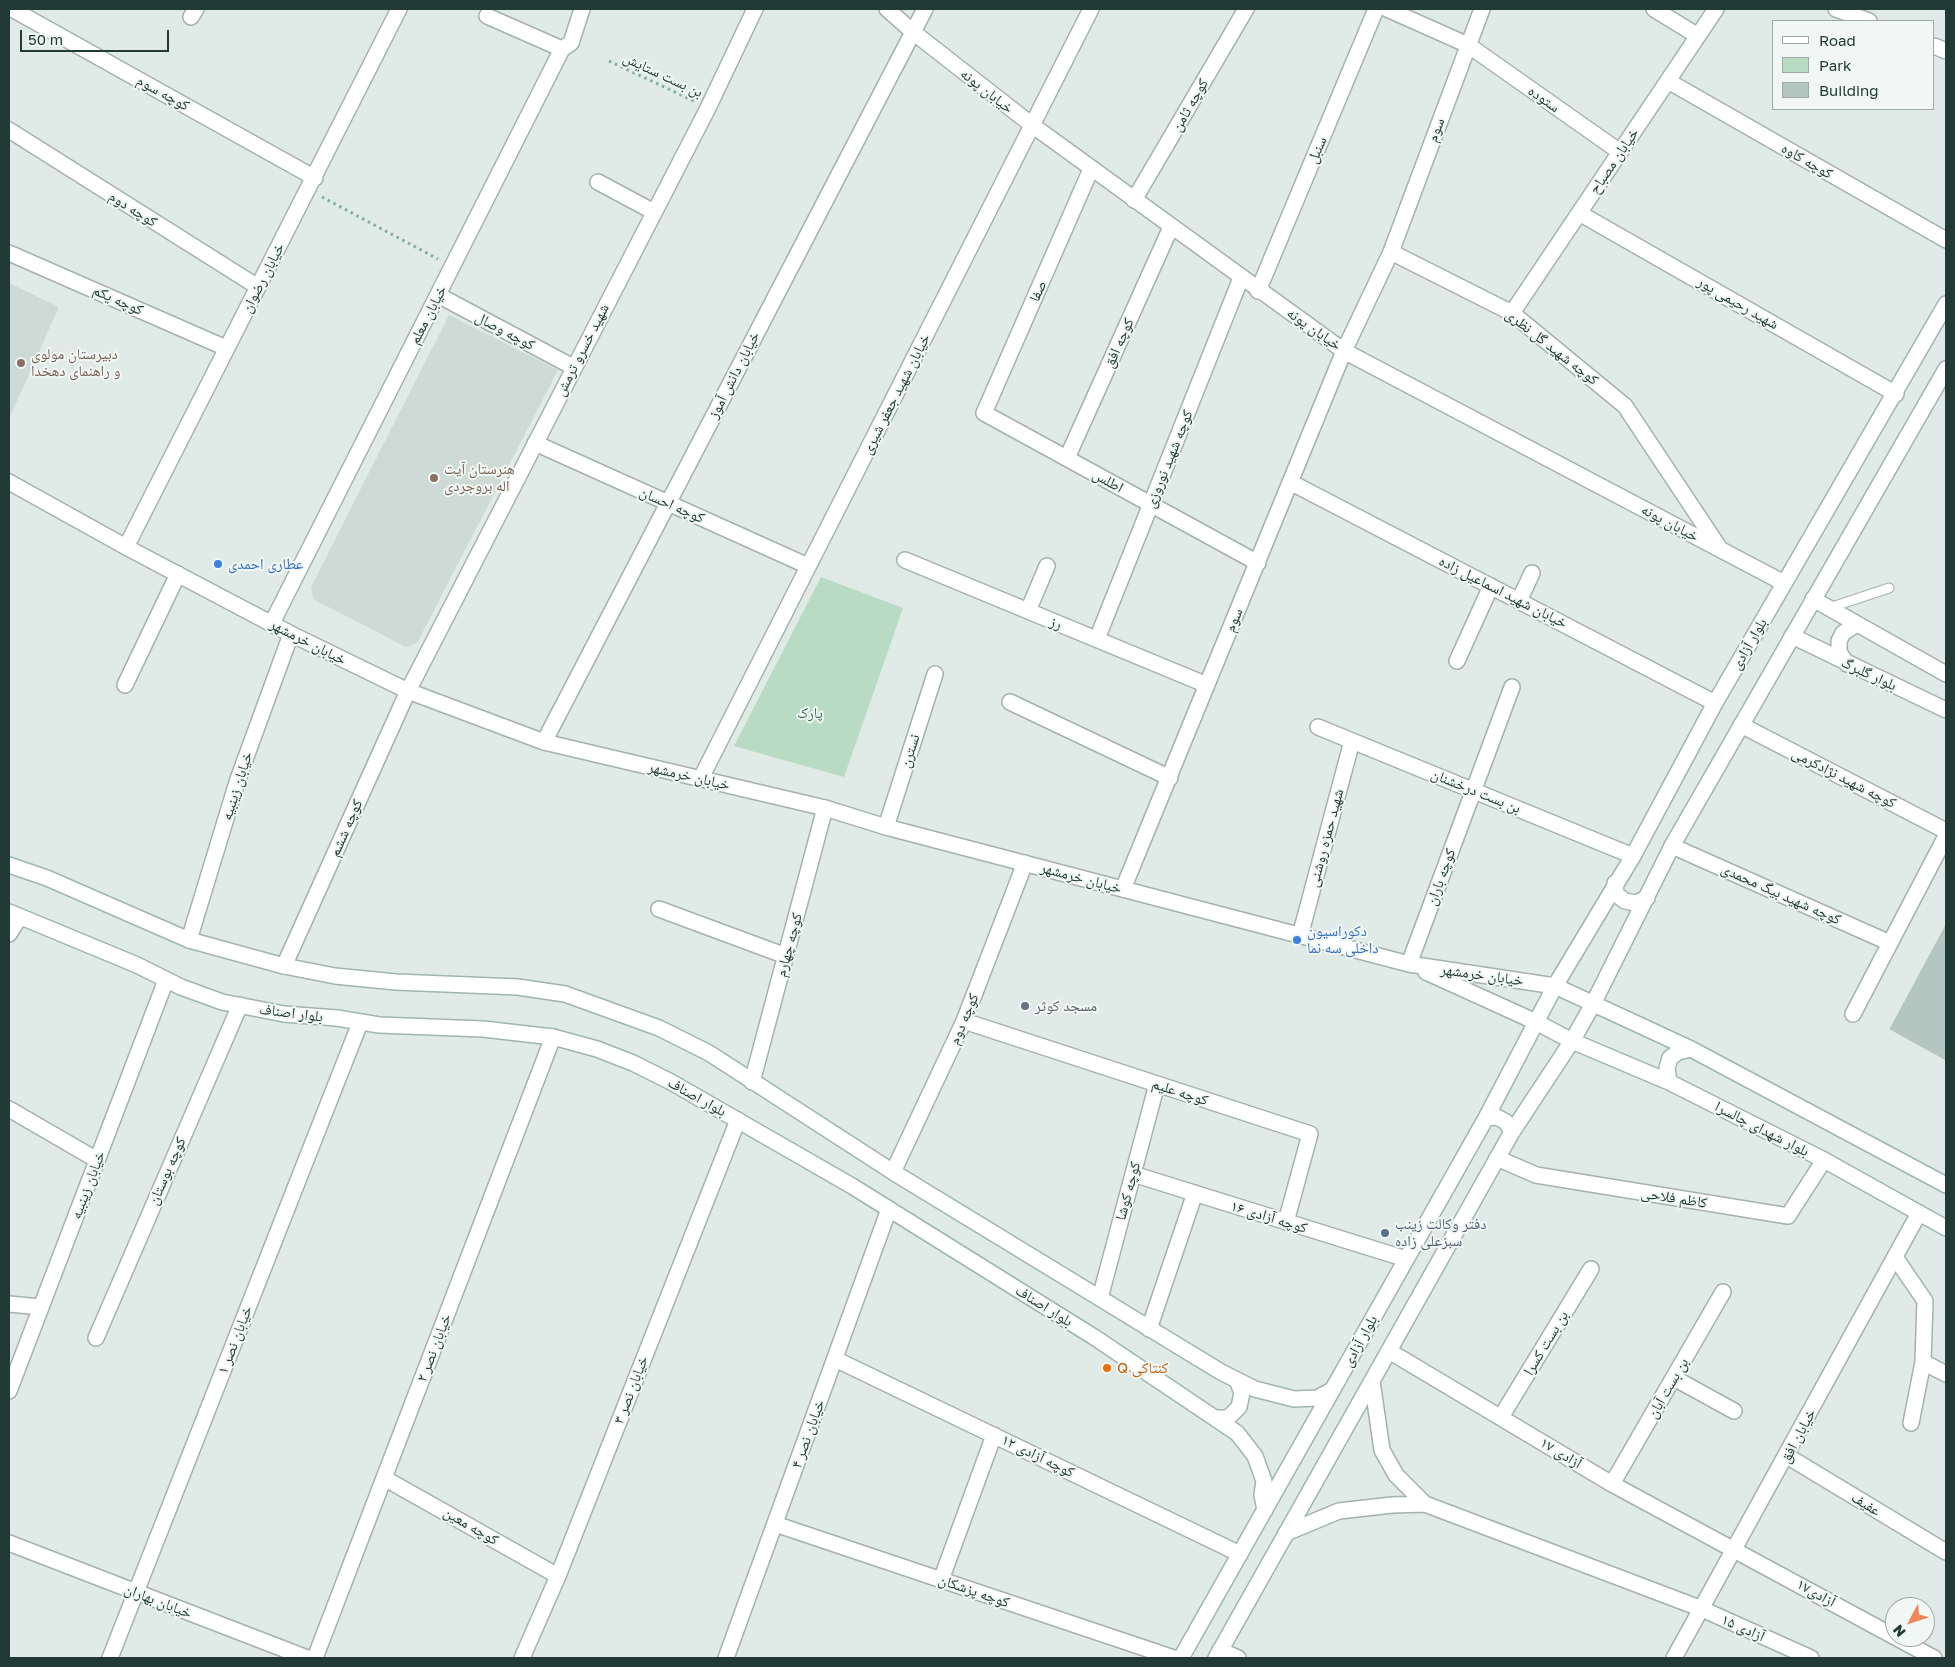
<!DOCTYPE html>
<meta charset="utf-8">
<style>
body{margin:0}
#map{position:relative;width:1955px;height:1667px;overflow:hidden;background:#e0eae6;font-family:"Golos Text",sans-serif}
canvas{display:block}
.frame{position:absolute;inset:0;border:10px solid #213a35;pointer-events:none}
.legend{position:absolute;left:1772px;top:20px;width:162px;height:90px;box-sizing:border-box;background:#f0f7f4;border:1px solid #9daba8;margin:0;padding:6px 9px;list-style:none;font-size:15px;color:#213a35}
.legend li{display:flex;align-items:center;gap:10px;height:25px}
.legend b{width:25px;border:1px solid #9daba8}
.north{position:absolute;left:1885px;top:1597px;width:50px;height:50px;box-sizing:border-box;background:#f0f7f4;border:1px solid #9daba8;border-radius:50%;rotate:230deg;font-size:14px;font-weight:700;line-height:20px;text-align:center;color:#213a35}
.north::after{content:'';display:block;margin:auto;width:18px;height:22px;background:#ee885a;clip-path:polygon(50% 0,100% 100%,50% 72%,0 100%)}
.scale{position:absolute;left:20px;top:30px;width:149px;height:22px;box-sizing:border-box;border:2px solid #213a35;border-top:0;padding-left:6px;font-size:15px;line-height:18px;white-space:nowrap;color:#213a35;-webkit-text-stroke:4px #f0f7f4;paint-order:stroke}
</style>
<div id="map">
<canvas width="1955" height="1667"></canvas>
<div class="frame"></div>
<ul class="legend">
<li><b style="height:6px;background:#fff"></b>Road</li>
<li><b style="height:14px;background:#b9dbc4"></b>Park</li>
<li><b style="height:14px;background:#b5c5bf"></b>Building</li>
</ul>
<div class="north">N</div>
<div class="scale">50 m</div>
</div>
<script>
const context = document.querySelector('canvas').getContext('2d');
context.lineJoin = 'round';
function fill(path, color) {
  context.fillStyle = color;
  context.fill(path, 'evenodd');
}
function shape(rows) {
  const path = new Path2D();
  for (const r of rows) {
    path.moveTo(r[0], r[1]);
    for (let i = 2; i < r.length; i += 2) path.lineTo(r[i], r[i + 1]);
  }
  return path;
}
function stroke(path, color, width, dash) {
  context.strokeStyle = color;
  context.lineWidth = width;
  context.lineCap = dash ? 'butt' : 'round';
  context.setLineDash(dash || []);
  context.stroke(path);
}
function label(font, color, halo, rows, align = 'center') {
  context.font = font + ' "Golos Text","Noto Naskh Arabic",sans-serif';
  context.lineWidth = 4;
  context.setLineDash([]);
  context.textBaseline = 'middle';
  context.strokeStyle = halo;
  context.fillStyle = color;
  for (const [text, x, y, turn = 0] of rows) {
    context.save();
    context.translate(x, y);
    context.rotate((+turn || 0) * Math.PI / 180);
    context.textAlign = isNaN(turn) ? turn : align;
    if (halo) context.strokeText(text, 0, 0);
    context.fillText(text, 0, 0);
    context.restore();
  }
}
const built = shape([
 [9,283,59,307,9,419],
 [449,315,558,370,417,643,406,647,313,599,311,587]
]);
const green = shape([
 [821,577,903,608,844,777,734,746]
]);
const building = shape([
 [1946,925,1946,1060,1890,1029,1946,925]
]);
const path = shape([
 [609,61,694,101],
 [322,197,438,259]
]);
const service = shape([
 [1829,608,1889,588]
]);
const minor = shape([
 [12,9,315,178],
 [1387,9,1468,45,1620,152],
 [1654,9,1698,36],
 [1836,9,1869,21],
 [487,16,562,49],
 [191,17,196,9],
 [1934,46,1946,51],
 [1668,81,1946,240],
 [9,130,258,287],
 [1091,169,984,413,1258,563],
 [598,182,654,212],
 [1134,200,1246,9],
 [1579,213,1896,394],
 [1391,252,1482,9],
 [9,253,226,348],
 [1258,291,1376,9],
 [438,295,573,367],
 [1512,313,1716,9],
 [535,443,808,566],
 [1067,458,1171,227],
 [1290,482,1715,703],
 [126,547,399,9],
 [905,560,1207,685],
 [1813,599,1946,674],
 [1519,601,1532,573],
 [1028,611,1047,566],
 [272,623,562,49,571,43,582,9],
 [1792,636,1946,710],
 [1097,639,1241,278],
 [1457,661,1491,586],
 [1847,664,1839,652,1839,641,1843,633,1857,624],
 [125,685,178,574],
 [1010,702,1170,778],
 [1741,725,1946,831],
 [1318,727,1633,856],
 [544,742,925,9],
 [701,778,1091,9],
 [886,827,935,674],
 [1672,846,1890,943],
 [1123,889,1344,351,1391,252,1512,313,1625,406,1720,549],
 [659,909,786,956],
 [9,934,20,917],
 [1300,936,1352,741],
 [189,940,238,779,291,634],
 [1409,964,1512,687],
 [284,966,408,691,708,108,755,9],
 [1853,1014,1946,836],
 [964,1021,1310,1134,1286,1222],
 [752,1082,825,808],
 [9,1109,97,1160],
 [1497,1158,1536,1175,1788,1216,1824,1160],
 [1133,1174,1406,1259],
 [1895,1257,1925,1301,1923,1362,1911,1423],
 [1100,1298,1157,1084],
 [9,1304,41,1307],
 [1149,1329,1195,1193],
 [96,1338,240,1005],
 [1389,1351,1612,1484,1895,1637],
 [835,1359,1240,1554],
 [1923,1362,1946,1374],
 [1674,1378,1734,1411],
 [1372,1381,1382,1450,1396,1475,1425,1504],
 [9,1391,166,980],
 [1501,1417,1591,1269],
 [1787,1456,1946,1552],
 [384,1478,558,1576],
 [1612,1484,1723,1292],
 [775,1524,1174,1658],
 [1286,1533,1339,1511,1392,1505,1425,1504,1702,1609,1811,1658],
 [9,1543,307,1658],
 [941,1580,994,1435],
 [1895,1637,1934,1658],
 [1220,1650,1238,1658],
 [110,1658,360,1023],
 [315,1658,553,1037],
 [522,1658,558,1576,738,1120],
 [726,1658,889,1209],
 [1674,1658,1919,1213]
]);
const tertiary = shape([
 [887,9,913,32,1032,125,1344,351,1784,583],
 [9,482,126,547,291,634,408,691,544,742,825,808,886,827,1409,964,1555,986],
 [1426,972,1536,1022],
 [893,1172,964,1021,1025,863]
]);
const secondary = shape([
 [9,865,47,878,189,940,284,966,335,976,396,982,518,987,565,994,659,1028,709,1053,893,1172,1221,1372,1255,1389,1294,1399,1317,1398,1332,1390],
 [1615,883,1616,894,1625,901,1636,903,1647,898],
 [9,912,137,965,181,987,222,1002,284,1014,337,1018,379,1025,483,1029,553,1037,597,1049,633,1063,671,1082,852,1186,1094,1337,1237,1433,1255,1456,1264,1481,1262,1495,1265,1510],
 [1555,986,1691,1049,1946,1185],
 [1536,1022,1572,1041,1669,1082,1824,1160,1946,1228],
 [1669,1082,1667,1068,1670,1058,1678,1052,1691,1049],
 [1486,1118,1497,1117,1506,1122,1512,1132],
 [1215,1418,1228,1418,1239,1407,1242,1393,1237,1380],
 [1181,1658,1486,1118,1555,986,1633,856,1715,703,1946,304],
 [1216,1658,1512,1132,1572,1041,1593,1004,1672,846,1946,369]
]);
const markers = [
 [21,363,5,"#8d6e63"],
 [434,478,5,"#8d6e63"],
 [218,564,5,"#3f7fe0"],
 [1297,940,5,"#3f7fe0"],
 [1025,1006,5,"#6b7280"],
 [1385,1233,5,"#5c6f8a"],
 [1107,1368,5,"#e8710a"]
];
const streetNames = [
 ["بن بست ستایش",663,75,25],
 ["خیابان پونه",987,91,38],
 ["کوچه سوم",163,93,29],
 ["ستوده",1544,99,35],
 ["کوچه ثامن",1190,105,-60],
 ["سوم",1436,130,-70],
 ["سنبل",1317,150,-67],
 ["خیابان مصباح",1614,161,-56],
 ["کوچه کاوه",1807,161,30],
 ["کوچه دوم",133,209,32],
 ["خیابان رضوان",263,278,-63],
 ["صفا",1038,291,-66],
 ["کوچه یکم",118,300,24],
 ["شهید رحیمی پور",1738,303,30],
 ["خیابان معلم",428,315,-63],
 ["خیابان پونه",1314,329,35],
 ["کوچه وصال",505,331,28],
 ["کوچه افق",1119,343,-66],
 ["کوچه شهید گل نظری",1552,347,38],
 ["شهید خسرو ترمش",582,350,-63],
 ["خیابان دانش آموز",734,375,-63],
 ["خیابان شهید جعفر شیری",896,394,-63],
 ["کوچه شهید نوروزی",1169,459,-68],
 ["اطلس",1108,481,29],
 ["کوچه احسان",672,505,24],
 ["خیابان پونه",1670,523,28],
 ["خیابان شهید اسماعیل زاده",1503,592,27],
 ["سوم",1234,620,-68],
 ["رز",1056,623,22],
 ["خیابان خرمشهر",308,642,27],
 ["بلوار آزادی",1749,644,-60],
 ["بلوار گلبرگ",1869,674,25],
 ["نسترن",910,751,-72],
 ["خیابان خرمشهر",689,776,13],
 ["کوچه شهید نژادکرمی",1844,778,27],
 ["خیابان زینبیه",237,786,-72],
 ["بن بست درخشنان",1476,791,22],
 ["کوچه ششم",346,828,-66],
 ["شهید حمزه روشنی",1326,838,-75],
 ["کوچه باران",1441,877,-70],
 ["خیابان خرمشهر",1081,878,15],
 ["کوچه شهید بیگ محمدی",1781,894,24],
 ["کوچه چهارم",789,945,-75],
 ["خیابان خرمشهر",1482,975,8],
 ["بلوار اصناف",291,1013,7],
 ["کوچه دوم",964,1019,-67],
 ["کوچه علیم",1180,1092,18],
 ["بلوار اصناف",697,1097,29],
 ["بلوار شهدای چالسرا",1762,1129,27],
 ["کوچه بوستان",167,1171,-66],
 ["خیابان زینبیه",88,1185,-69],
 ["کوچه کوشا",1128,1191,-75],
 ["کاظم فلاحی",1674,1198,9],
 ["کوچه آزادی ۱۶",1269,1217,17],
 ["بلوار اصناف",1044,1306,32],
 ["خیابان نصر ۱",235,1340,-69],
 ["بلوار آزادی",1360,1341,-61],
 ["بن بست کسرا",1546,1343,-59],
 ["خیابان نصر ۲",434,1348,-69],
 ["بن بست آبان",1668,1388,-60],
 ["خیابان نصر ۳",631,1390,-69],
 ["خیابان نصر ۴",808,1434,-70],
 ["خیابان افق",1798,1436,-62],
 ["آزادی ۱۷",1561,1453,31],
 ["کوچه آزادی ۱۲",1038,1456,26],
 ["عفیف",1866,1504,31],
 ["کوچه معین",471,1526,30],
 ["کوچه پزشکان",974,1591,19],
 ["آزادی۱۷",1816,1593,29],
 ["خیابان بهاران",158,1601,21],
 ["آزادی ۱۵",1743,1628,24]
];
const educationNames = [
 ["دبیرستان مولوی",31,354],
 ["و راهنمای دهخدا",31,371],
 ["هنرستان آیت",444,469],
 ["اله بروجردی",444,486]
];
const shopNames = [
 ["عطاری احمدی",228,564],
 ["دکوراسیون",1307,931],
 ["داخلی سه نما",1307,948]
];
const parkNames = [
 ["پارک",810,713]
];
const worshipNames = [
 ["مسجد کوثر",1035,1006]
];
const serviceNames = [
 ["دفتر وکالت زینب",1395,1224],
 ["سبزعلی زاده",1395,1241]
];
const foodNames = [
 ["Q کنتاکی",1117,1368]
];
fill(built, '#cedad5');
fill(green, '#b9dbc4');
fill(building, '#b5c5bf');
stroke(building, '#b2c4bd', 1);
stroke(service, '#a3b2ad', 11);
stroke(minor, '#a3b2ad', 18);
stroke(tertiary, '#a3b2ad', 18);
stroke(secondary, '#9fb6af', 18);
stroke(path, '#81ada2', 3, [2.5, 4]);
stroke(service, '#fff', 9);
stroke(minor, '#fff', 15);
stroke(tertiary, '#fff', 15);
stroke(secondary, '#fff', 15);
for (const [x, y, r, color] of markers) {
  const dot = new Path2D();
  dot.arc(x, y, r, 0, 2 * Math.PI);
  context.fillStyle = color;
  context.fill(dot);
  stroke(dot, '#f0f7f4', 2);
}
label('15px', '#213a35', '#f0f7f4', streetNames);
label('15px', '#785e54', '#f0f7f4', educationNames, 'left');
label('15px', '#366cbe', '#f0f7f4', shopNames, 'left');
label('15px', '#2c6f4b', '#f0f7f4', parkNames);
label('15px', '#5b616d', '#f0f7f4', worshipNames, 'left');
label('15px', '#4e5e75', '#f0f7f4', serviceNames, 'left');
label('15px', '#c56008', '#f0f7f4', foodNames, 'left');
</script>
